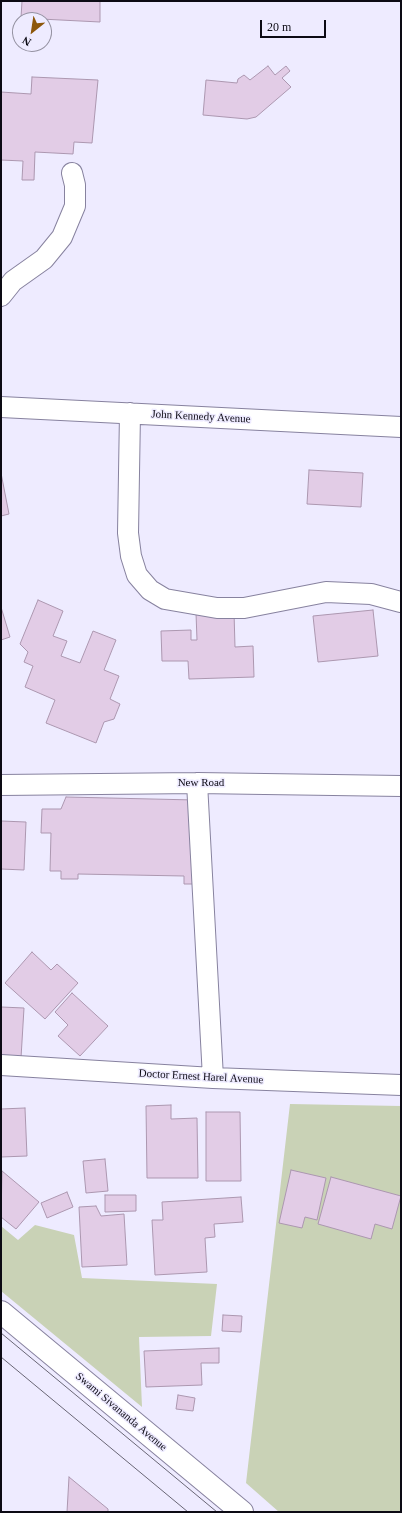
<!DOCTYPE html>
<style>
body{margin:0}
#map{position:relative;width:402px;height:1513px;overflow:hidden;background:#eeebff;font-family:Georgia,serif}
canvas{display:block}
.frame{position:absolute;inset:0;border:2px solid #0c0a14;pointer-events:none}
.north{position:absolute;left:12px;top:12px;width:40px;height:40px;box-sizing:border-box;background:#eeebff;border:1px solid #9491a1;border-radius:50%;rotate:210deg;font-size:11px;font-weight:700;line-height:16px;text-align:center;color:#0c0a14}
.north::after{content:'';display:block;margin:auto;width:14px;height:18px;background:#8d570b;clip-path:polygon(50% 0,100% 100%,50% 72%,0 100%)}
.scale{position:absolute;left:260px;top:20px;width:66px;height:18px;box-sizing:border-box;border:2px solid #0c0a14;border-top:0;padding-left:5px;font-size:12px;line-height:14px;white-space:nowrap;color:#0c0a14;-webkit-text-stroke:3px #eeebff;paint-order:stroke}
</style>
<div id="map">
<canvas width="402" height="1513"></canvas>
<div class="frame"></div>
<div class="north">N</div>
<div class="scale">20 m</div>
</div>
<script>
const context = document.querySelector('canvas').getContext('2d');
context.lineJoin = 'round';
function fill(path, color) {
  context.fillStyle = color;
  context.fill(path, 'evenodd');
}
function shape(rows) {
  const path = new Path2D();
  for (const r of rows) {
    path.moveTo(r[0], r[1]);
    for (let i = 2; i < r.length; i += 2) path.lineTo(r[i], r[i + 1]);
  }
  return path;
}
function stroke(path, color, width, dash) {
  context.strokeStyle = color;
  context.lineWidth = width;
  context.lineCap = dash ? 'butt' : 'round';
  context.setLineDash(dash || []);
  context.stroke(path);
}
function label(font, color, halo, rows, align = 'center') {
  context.font = font + ' Georgia,serif';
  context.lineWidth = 3;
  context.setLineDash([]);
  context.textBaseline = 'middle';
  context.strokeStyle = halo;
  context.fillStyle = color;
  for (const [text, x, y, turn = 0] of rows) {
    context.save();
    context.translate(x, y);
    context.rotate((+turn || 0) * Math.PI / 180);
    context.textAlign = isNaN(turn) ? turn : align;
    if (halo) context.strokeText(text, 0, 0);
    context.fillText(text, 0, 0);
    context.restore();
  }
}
const green = shape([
 [290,1104,401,1106,401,1512,279,1512,246,1483],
 [35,1225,74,1235,82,1278,217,1284,211,1336,139,1337,142,1407,1,1291,1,1226,18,1240]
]);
const building = shape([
 [22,1,100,1,100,22,21,18,22,1],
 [268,66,275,75,286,66,290,71,282,78,291,87,256,117,247,119,203,115,206,80,237,83,238,79,244,75,250,80,268,66],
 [32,77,98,80,92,143,74,142,73,154,35,152,34,180,22,180,23,161,1,160,1,92,31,94,32,77],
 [309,470,363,473,361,507,307,504,309,470],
 [1,473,9,514,1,516,1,473],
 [38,600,63,611,53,636,67,641,61,656,80,663,93,631,116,640,104,670,119,676,110,699,120,704,114,719,104,722,96,743,46,723,55,700,25,687,33,666,24,662,28,652,20,644,38,600],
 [1,607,10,637,1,640,1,607],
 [373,610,378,656,318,662,313,616,373,610],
 [234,612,235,647,253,646,254,677,189,679,188,661,162,661,161,631,191,630,191,640,197,640,196,613,234,612],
 [66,797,195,800,194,884,184,884,184,876,78,874,78,879,61,879,61,871,50,871,51,833,41,833,42,809,61,809,66,797],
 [1,821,26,822,24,870,1,869,1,821],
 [32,952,51,970,57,964,78,983,45,1019,5,983,32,952],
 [72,993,108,1026,80,1056,58,1036,68,1025,55,1012,72,993],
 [1,1007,24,1008,21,1058,1,1057,1,1007],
 [171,1105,171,1119,197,1118,198,1178,147,1178,146,1106,171,1105],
 [25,1108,27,1156,1,1157,1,1109,25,1108],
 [206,1112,240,1112,241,1181,206,1181,206,1112],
 [105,1159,108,1191,86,1193,83,1161,105,1159],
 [291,1170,326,1178,317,1220,305,1217,302,1228,279,1223,291,1170],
 [2,1171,39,1202,16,1229,1,1217,2,1171],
 [331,1177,401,1196,392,1229,375,1224,371,1239,318,1224,331,1177],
 [67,1192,73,1207,47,1218,41,1203,67,1192],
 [105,1195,136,1195,136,1211,105,1212,105,1195],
 [241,1197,243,1222,214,1224,215,1237,205,1238,207,1272,155,1275,152,1220,163,1220,162,1202,241,1197],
 [96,1206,101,1216,124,1214,127,1265,82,1267,79,1207,96,1206],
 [223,1315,242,1316,241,1332,222,1331,223,1315],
 [219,1348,219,1363,201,1363,202,1385,146,1387,144,1351,219,1348],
 [178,1395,195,1398,193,1411,176,1409,178,1395],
 [69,1477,108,1509,108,1512,67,1512,69,1477]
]);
const minor = shape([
 [1,296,13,281,44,259,62,237,75,206,75,185,72,173],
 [1,407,401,427],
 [130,413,128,533,131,556,137,575,150,590,165,599,217,608,244,608,326,592,371,594,401,602],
 [197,783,213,1078],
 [1,785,197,783,401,786],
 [1,1065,213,1078,401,1085]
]);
const tertiary = shape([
 [1,1312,242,1512]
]);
const tram = shape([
 [1,1333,217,1512],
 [1,1357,188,1512]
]);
const streetNames = [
 ["John Kennedy Avenue",201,417,3],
 ["New Road",201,783],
 ["Doctor Ernest Harel Avenue",201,1077,3],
 ["Swami Sivananda Avenue",121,1412,40]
];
fill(green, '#c9d2b6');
fill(building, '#e2cce6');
stroke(building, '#ac97b0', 1);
stroke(minor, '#87829f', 22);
stroke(tertiary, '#87829f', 24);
stroke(minor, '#fff', 20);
stroke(tertiary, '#fff', 22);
stroke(tram, '#696675', 1);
label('11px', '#0c0a14', '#eeebff', streetNames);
</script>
